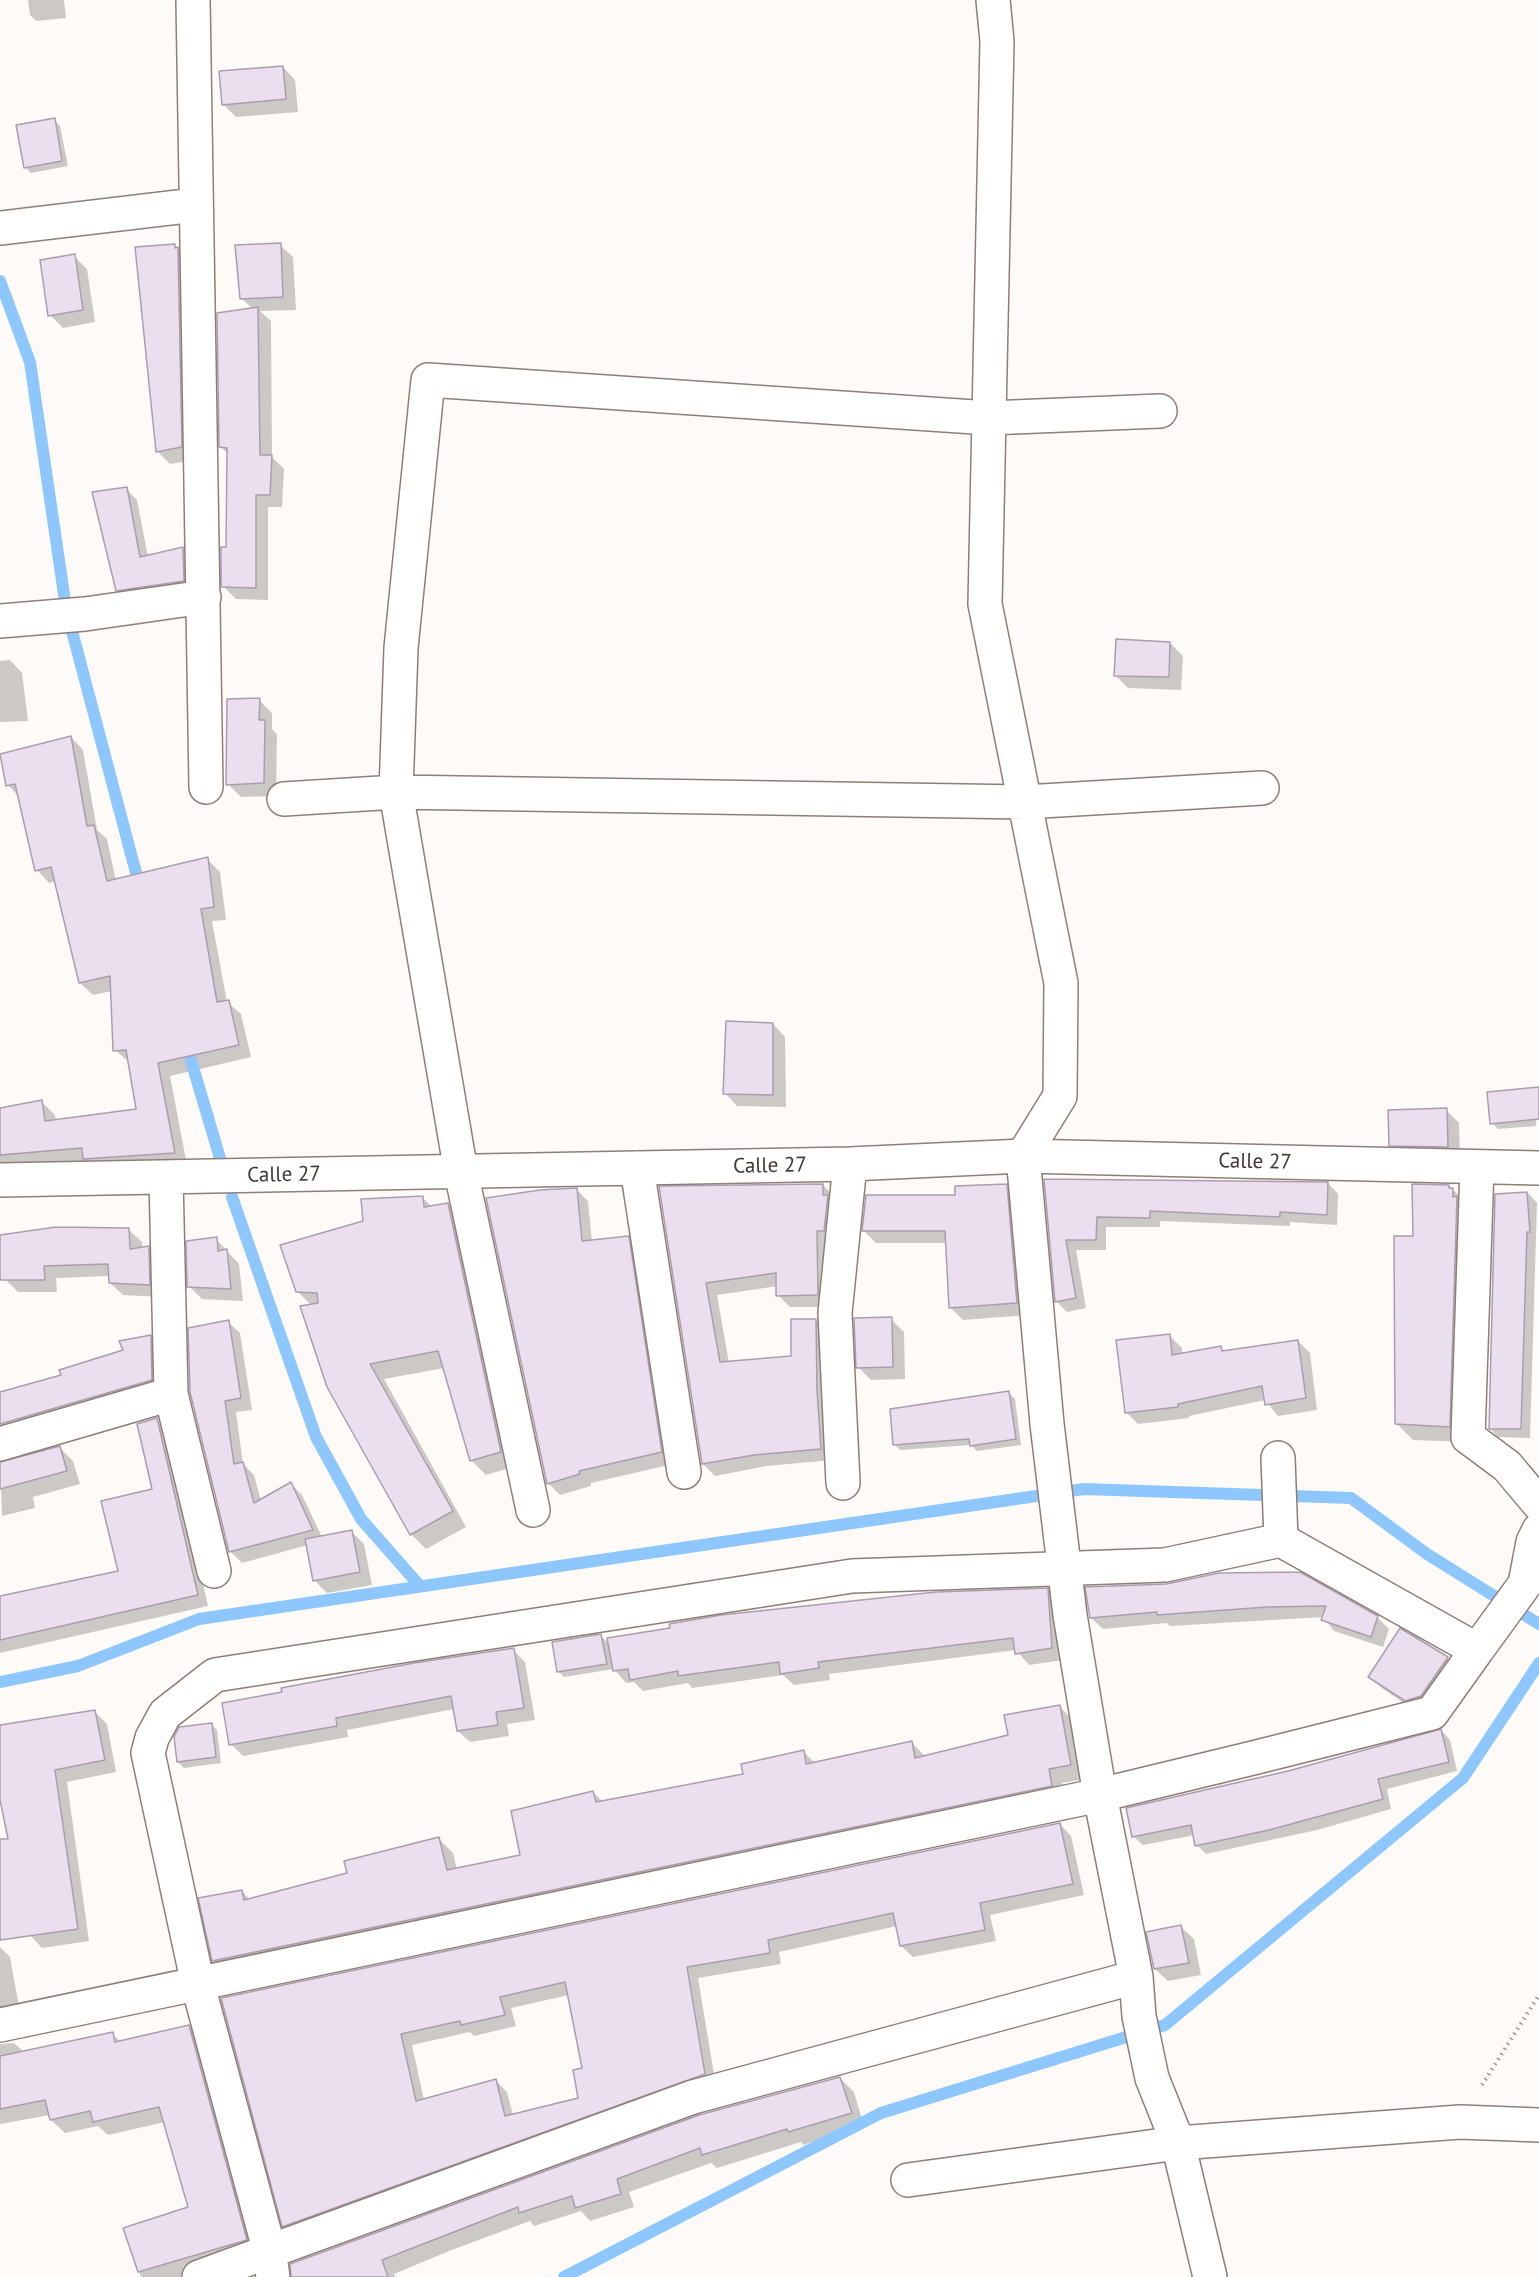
<!DOCTYPE html>
<style>
body{margin:0}
canvas{display:block;background:#fefaf8}
</style>
<canvas width="1539" height="2277"></canvas>
<script>
const context = document.querySelector('canvas').getContext('2d');
context.lineJoin = 'round';
function fill(path, color) {
  context.fillStyle = color;
  context.fill(path, 'evenodd');
}
function shape(rows) {
  const path = new Path2D();
  for (const r of rows) {
    path.moveTo(r[0], r[1]);
    for (let i = 2; i < r.length; i += 2) path.lineTo(r[i], r[i + 1]);
  }
  return path;
}
function stroke(path, color, width, dash) {
  context.strokeStyle = color;
  context.lineWidth = width;
  context.lineCap = dash ? 'butt' : 'round';
  context.setLineDash(dash || []);
  context.stroke(path);
}
function label(font, color, halo, rows, align = 'center') {
  context.font = font + ' "PT Sans",sans-serif';
  context.lineWidth = 6;
  context.setLineDash([]);
  context.textBaseline = 'middle';
  context.strokeStyle = halo;
  context.fillStyle = color;
  for (const [text, x, y, turn = 0] of rows) {
    context.save();
    context.translate(x, y);
    context.rotate((+turn || 0) * Math.PI / 180);
    context.textAlign = isNaN(turn) ? turn : align;
    if (halo) context.strokeText(text, 0, 0);
    context.fillText(text, 0, 0);
    context.restore();
  }
}
const shadow = shape([
 [28,0,64,0,66,18,36,21,30,15],
 [283,67,295,80,298,112,236,117,223,104],
 [54,120,60,126,68,166,31,173,25,167],
 [174,245,191,262,194,460,170,464,157,451],
 [280,245,293,257,296,310,260,311,271,321,272,457,284,469,282,507,268,507,268,600,236,599,223,586,228,549,229,455,221,447,253,309,242,299],
 [74,256,87,269,95,322,63,328,50,315],
 [126,489,137,500,148,557,183,549,194,560,194,591,129,601,118,590],
 [1170,643,1183,656,1181,690,1128,688,1115,675],
 [10,660,22,673,28,721,0,722,0,661],
 [259,700,272,713,272,729,277,734,276,796,241,797,228,784],
 [71,737,83,750,97,830,107,839,116,881,207,859,220,872,226,920,212,921,227,1002,241,1014,251,1057,170,1076,187,1165,98,1171,87,1161,2,1168,0,1175,0,1109,42,1102,55,1115,56,1121,138,1110,130,1063,115,1050,112,991,93,995,80,983,56,881,49,883,37,870,19,797,8,785],
 [773,1024,785,1037,786,1107,737,1106,725,1093],
 [1537,1095,1536,1126,1498,1129,1492,1123],
 [1446,1110,1459,1123,1460,1159,1403,1158,1390,1145],
 [1046,1181,1328,1183,1338,1194,1337,1225,1290,1222,1290,1226,1160,1221,1160,1227,1106,1227,1106,1250,1076,1250,1086,1308,1067,1312,1056,1301],
 [823,1185,835,1197,829,1307,790,1307,778,1295,778,1286,717,1295,729,1363,793,1358,816,1320,828,1332,833,1460,766,1466,715,1476,703,1464,661,1188],
 [1006,1186,1019,1199,1029,1315,963,1320,950,1307,947,1243,876,1243,864,1231,957,1197],
 [1449,1186,1469,1205,1465,1442,1413,1440,1397,1424,1414,1237],
 [576,1189,588,1201,592,1242,628,1238,640,1250,673,1464,591,1483,591,1486,560,1495,548,1483],
 [1528,1193,1537,1203,1530,1438,1498,1437,1489,1427,1496,1195],
 [423,1198,432,1207,448,1205,463,1220,516,1466,486,1475,471,1460,444,1368,384,1379,466,1527,426,1549,411,1534,312,1306,297,1291,364,1222],
 [129,1230,142,1242,142,1249,148,1248,161,1261,162,1297,123,1295,110,1283,110,1276,56,1278,57,1292,18,1292,5,1279,0,1279,0,1235],
 [216,1239,239,1264,243,1301,202,1299,189,1286],
 [891,1319,904,1332,905,1379,871,1380,858,1367],
 [228,1322,240,1333,252,1410,236,1412,243,1464,254,1475,261,1501,291,1484,302,1495,322,1537,351,1531,364,1544,372,1585,327,1593,315,1581,308,1545,242,1563,230,1551,191,1391],
 [1170,1336,1182,1348,1182,1355,1221,1348,1225,1352,1298,1341,1310,1353,1317,1410,1278,1416,1265,1400,1189,1416,1189,1418,1138,1424,1126,1412],
 [150,1337,164,1350,165,1393,0,1445,0,1392,63,1376,125,1351],
 [1009,1393,1015,1399,1021,1445,977,1451,971,1445,900,1450,894,1444],
 [157,1419,168,1430,208,1606,0,1653,0,1598,120,1572,154,1490],
 [60,1448,73,1461,80,1484,33,1497,35,1508,2,1516,0,1463],
 [1219,1574,1377,1617,1389,1629,1383,1647,1334,1631,1323,1617,1170,1626,1167,1623,1103,1629,1091,1618,1166,1585],
 [1047,1589,1059,1602,1063,1660,1029,1665,1016,1650,829,1674,830,1680,794,1685,783,1675,692,1688,688,1683,643,1691,634,1682,626,1683,614,1669,564,1677,558,1671,601,1636,609,1644],
 [513,1650,525,1662,535,1720,507,1724,509,1736,470,1742,458,1731,454,1709,347,1730,348,1737,243,1756,231,1744],
 [1447,1658,1460,1670,1419,1713,1383,1689,1370,1677],
 [1059,1706,1073,1720,1085,1779,1062,1783,1065,1800,228,1975,214,1961,200,1899,242,1891,250,1900,349,1874,439,1839,453,1853,457,1870,522,1856,593,1792,603,1802,745,1775,803,1751,815,1763,911,1742,926,1757,1010,1736],
 [94,1711,107,1724,116,1772,67,1782,89,1941,42,1948,30,1935,3,1805,0,1805,0,1727],
 [211,1724,217,1730,221,1763,184,1768,178,1762],
 [1441,1730,1450,1740,1457,1771,1387,1789,1391,1809,1317,1830,1206,1854,1197,1845,1195,1835,1143,1845,1133,1836,1288,1772],
 [1060,1824,1071,1836,1084,1895,990,1915,996,1941,913,1957,901,1946,897,1926,779,1952,781,1964,698,1978,716,2086,295,2237,284,2226,223,1999],
 [569,1995,584,2070,580,2099,513,2115,507,2092,496,2081,424,2100,412,2045,470,2032,474,2036,516,2026,511,2008],
 [1181,1927,1194,1939,1201,1975,1168,1981,1155,1969],
 [0,1947,10,1957,21,2018,0,2026],
 [189,2027,203,2041,260,2253,201,2277,141,2277,125,2229,190,2208,165,2122,108,2135,98,2126,65,2133,51,2120,50,2115,0,2124,0,2044,14,2043,24,2052,112,2034,121,2042],
 [840,2078,854,2092,864,2126,803,2145,801,2142,717,2168,711,2163,629,2192,634,2207,590,2221,581,2211,534,2226,530,2221,449,2251,394,2274,396,2277,292,2277]
]);
const stream = shape([
 [0,281,30,362,66,608],
 [72,631,140,888],
 [185,1040,222,1165],
 [232,1197,316,1437,361,1519,419,1585],
 [0,1682,78,1666,199,1619,1084,1489,1351,1498,1427,1554,1539,1624],
 [564,2277,881,2113,1165,2025,1463,1778,1539,1663]
]);
const building = shape([
 [283,66,286,99,222,105,219,71,283,66],
 [55,118,62,161,24,168,16,125,55,118],
 [281,243,283,297,240,299,235,245,281,243],
 [175,244,175,248,178,247,182,447,156,452,135,247,175,244],
 [75,254,83,310,48,316,40,260,75,254],
 [258,307,260,455,272,455,270,495,256,495,256,588,221,587,221,547,226,547,227,448,219,447,217,313,258,307],
 [127,487,140,557,183,547,184,581,116,591,92,492,127,487],
 [1116,639,1170,642,1169,677,1114,676,1116,639],
 [260,698,259,720,265,720,264,783,226,785,227,699,260,698],
 [71,736,87,826,94,825,107,881,208,857,214,907,201,909,217,1002,229,1000,239,1045,158,1063,175,1153,83,1159,82,1148,0,1155,0,1108,42,1100,45,1121,136,1109,126,1050,113,1051,110,976,79,983,51,867,35,871,15,784,6,786,0,754,71,736],
 [726,1021,773,1023,773,1095,723,1094,726,1021],
 [1539,1087,1539,1119,1490,1124,1487,1092,1539,1087],
 [1447,1108,1448,1147,1389,1146,1388,1110,1447,1108],
 [1044,1179,1328,1182,1327,1215,1280,1212,1280,1217,1150,1211,1150,1218,1097,1217,1096,1240,1066,1240,1076,1298,1055,1302,1044,1179],
 [823,1184,823,1195,828,1195,824,1231,817,1231,818,1295,776,1296,776,1273,706,1283,720,1362,791,1356,791,1319,816,1319,817,1390,821,1449,754,1455,702,1464,659,1186,823,1184],
 [1007,1184,1017,1303,949,1308,945,1231,862,1231,866,1195,955,1195,955,1186,1007,1184],
 [1412,1184,1449,1185,1449,1188,1453,1188,1453,1197,1457,1196,1450,1427,1395,1424,1394,1236,1413,1236,1412,1184],
 [577,1188,582,1241,629,1236,662,1452,579,1471,580,1474,547,1484,486,1198,540,1190,577,1188],
 [1527,1192,1530,1232,1527,1232,1521,1429,1489,1429,1495,1194,1527,1192],
 [423,1196,424,1207,448,1203,501,1452,470,1461,438,1351,370,1364,453,1511,410,1535,327,1387,300,1306,318,1303,317,1293,296,1292,280,1245,363,1221,361,1199,423,1196],
 [56,1227,129,1228,130,1249,149,1246,150,1285,109,1283,108,1264,44,1266,45,1280,0,1280,0,1235,56,1227],
 [217,1237,218,1251,227,1249,231,1289,187,1287,186,1241,217,1237],
 [892,1317,893,1367,856,1368,854,1318,892,1317],
 [229,1320,241,1398,225,1401,234,1464,243,1462,254,1503,291,1482,313,1530,229,1552,190,1392,188,1328,229,1320],
 [1170,1334,1172,1355,1221,1346,1222,1351,1298,1340,1306,1398,1265,1405,1262,1386,1178,1404,1178,1407,1125,1413,1116,1340,1170,1334],
 [151,1335,152,1380,0,1424,0,1392,61,1375,59,1370,123,1350,119,1341,151,1335],
 [1009,1391,1016,1439,970,1446,969,1439,893,1445,890,1409,1009,1391],
 [157,1418,198,1595,0,1640,0,1596,118,1571,101,1501,152,1489,137,1424,157,1418],
 [60,1446,67,1471,0,1489,0,1462,60,1446],
 [352,1530,360,1572,313,1581,305,1539,352,1530],
 [1300,1572,1378,1616,1371,1637,1321,1620,1326,1606,1267,1607,1157,1615,1157,1612,1090,1618,1085,1587,1166,1584,1219,1573,1300,1572],
 [1048,1588,1052,1648,1015,1654,1013,1638,818,1662,819,1668,780,1674,779,1662,678,1676,678,1671,630,1680,628,1669,613,1671,607,1638,670,1628,669,1624,721,1615,936,1592,1048,1588],
 [1400,1628,1448,1657,1421,1696,1405,1701,1368,1677,1400,1628],
 [601,1634,607,1664,557,1672,552,1642,601,1634],
 [514,1648,524,1708,496,1712,498,1725,457,1731,451,1696,336,1718,337,1726,229,1745,222,1703,282,1692,281,1688,414,1663,514,1648],
 [1060,1705,1071,1765,1049,1769,1052,1786,212,1961,198,1898,242,1890,244,1900,347,1873,344,1861,439,1837,447,1870,520,1855,511,1811,593,1791,596,1802,743,1774,741,1764,804,1750,806,1764,912,1741,915,1758,1008,1735,1004,1715,1060,1705],
 [95,1710,105,1760,55,1770,78,1929,0,1940,0,1839,8,1839,0,1800,0,1725,95,1710],
 [212,1723,216,1757,177,1762,174,1737,179,1727,212,1723],
 [1441,1729,1449,1762,1378,1779,1383,1799,1269,1830,1195,1846,1191,1825,1132,1837,1126,1808,1288,1771,1441,1729],
 [1060,1823,1073,1884,980,1903,985,1930,900,1946,893,1913,768,1940,770,1953,687,1967,705,2074,282,2227,221,1998,1060,1823],
 [565,1982,582,2068,573,2070,578,2098,505,2116,496,2079,416,2101,401,2034,460,2021,461,2025,505,2015,500,1997,565,1982],
 [1181,1925,1189,1963,1154,1969,1146,1932,1181,1925],
 [189,2025,247,2240,138,2272,123,2228,188,2207,159,2107,93,2122,90,2111,50,2120,45,2100,0,2109,0,2056,113,2032,115,2042,189,2025],
 [840,2077,852,2113,788,2132,787,2129,702,2155,700,2148,617,2179,621,2194,575,2208,572,2196,519,2213,518,2207,382,2260,388,2277,291,2277,290,2264,699,2115,840,2077]
]);
const path = shape([
 [1482,2085,1539,1995]
]);
const minor = shape([
 [193,0,206,787],
 [993,0,997,41,985,604,1061,983,1060,1096,1023,1156,1047,1424,1070,1615,1100,1795,1136,1977,1139,2016,1152,2078,1178,2143,1210,2277],
 [0,228,195,205],
 [0,621,85,614,204,597],
 [284,799,396,792,1025,802,1262,788],
 [1477,1167,1468,1437,1507,1466,1539,1504],
 [637,1168,684,1472],
 [166,1178,171,1394,214,1571],
 [0,1180,850,1164,1023,1156,1539,1168],
 [0,1444,171,1394],
 [1278,1458,1281,1540],
 [843,1483,835,1313,850,1164],
 [533,1510,461,1172,396,792,401,648,428,380,989,418,1160,411],
 [1477,1650,1525,1584,1533,1542,1539,1530],
 [0,2025,1100,1795,1253,1758,1432,1713,1477,1650,1281,1540,1165,1565,852,1576,215,1675,165,1714,152,1738,148,1753,199,1989,269,2249,273,2277],
 [908,2180,1178,2143,1460,2122,1539,2125],
 [199,2277,693,2097,1136,1977]
]);
const streetNames = [
 ["Calle 27",1255,1162,1],
 ["Calle 27",770,1166,-1],
 ["Calle 27",284,1175,-1]
];
fill(shadow, '#0003');
stroke(stream, '#8ec6fe', 12);
fill(building, '#ebdeee');
stroke(building, '#aa9ead', 1.5);
stroke(minor, '#8f7e75', 36);
stroke(path, '#9d9794', 4, [1.5, 4.5]);
stroke(minor, '#fff', 33);
label('21px', '#3e3633', '#fff', streetNames);
</script>
